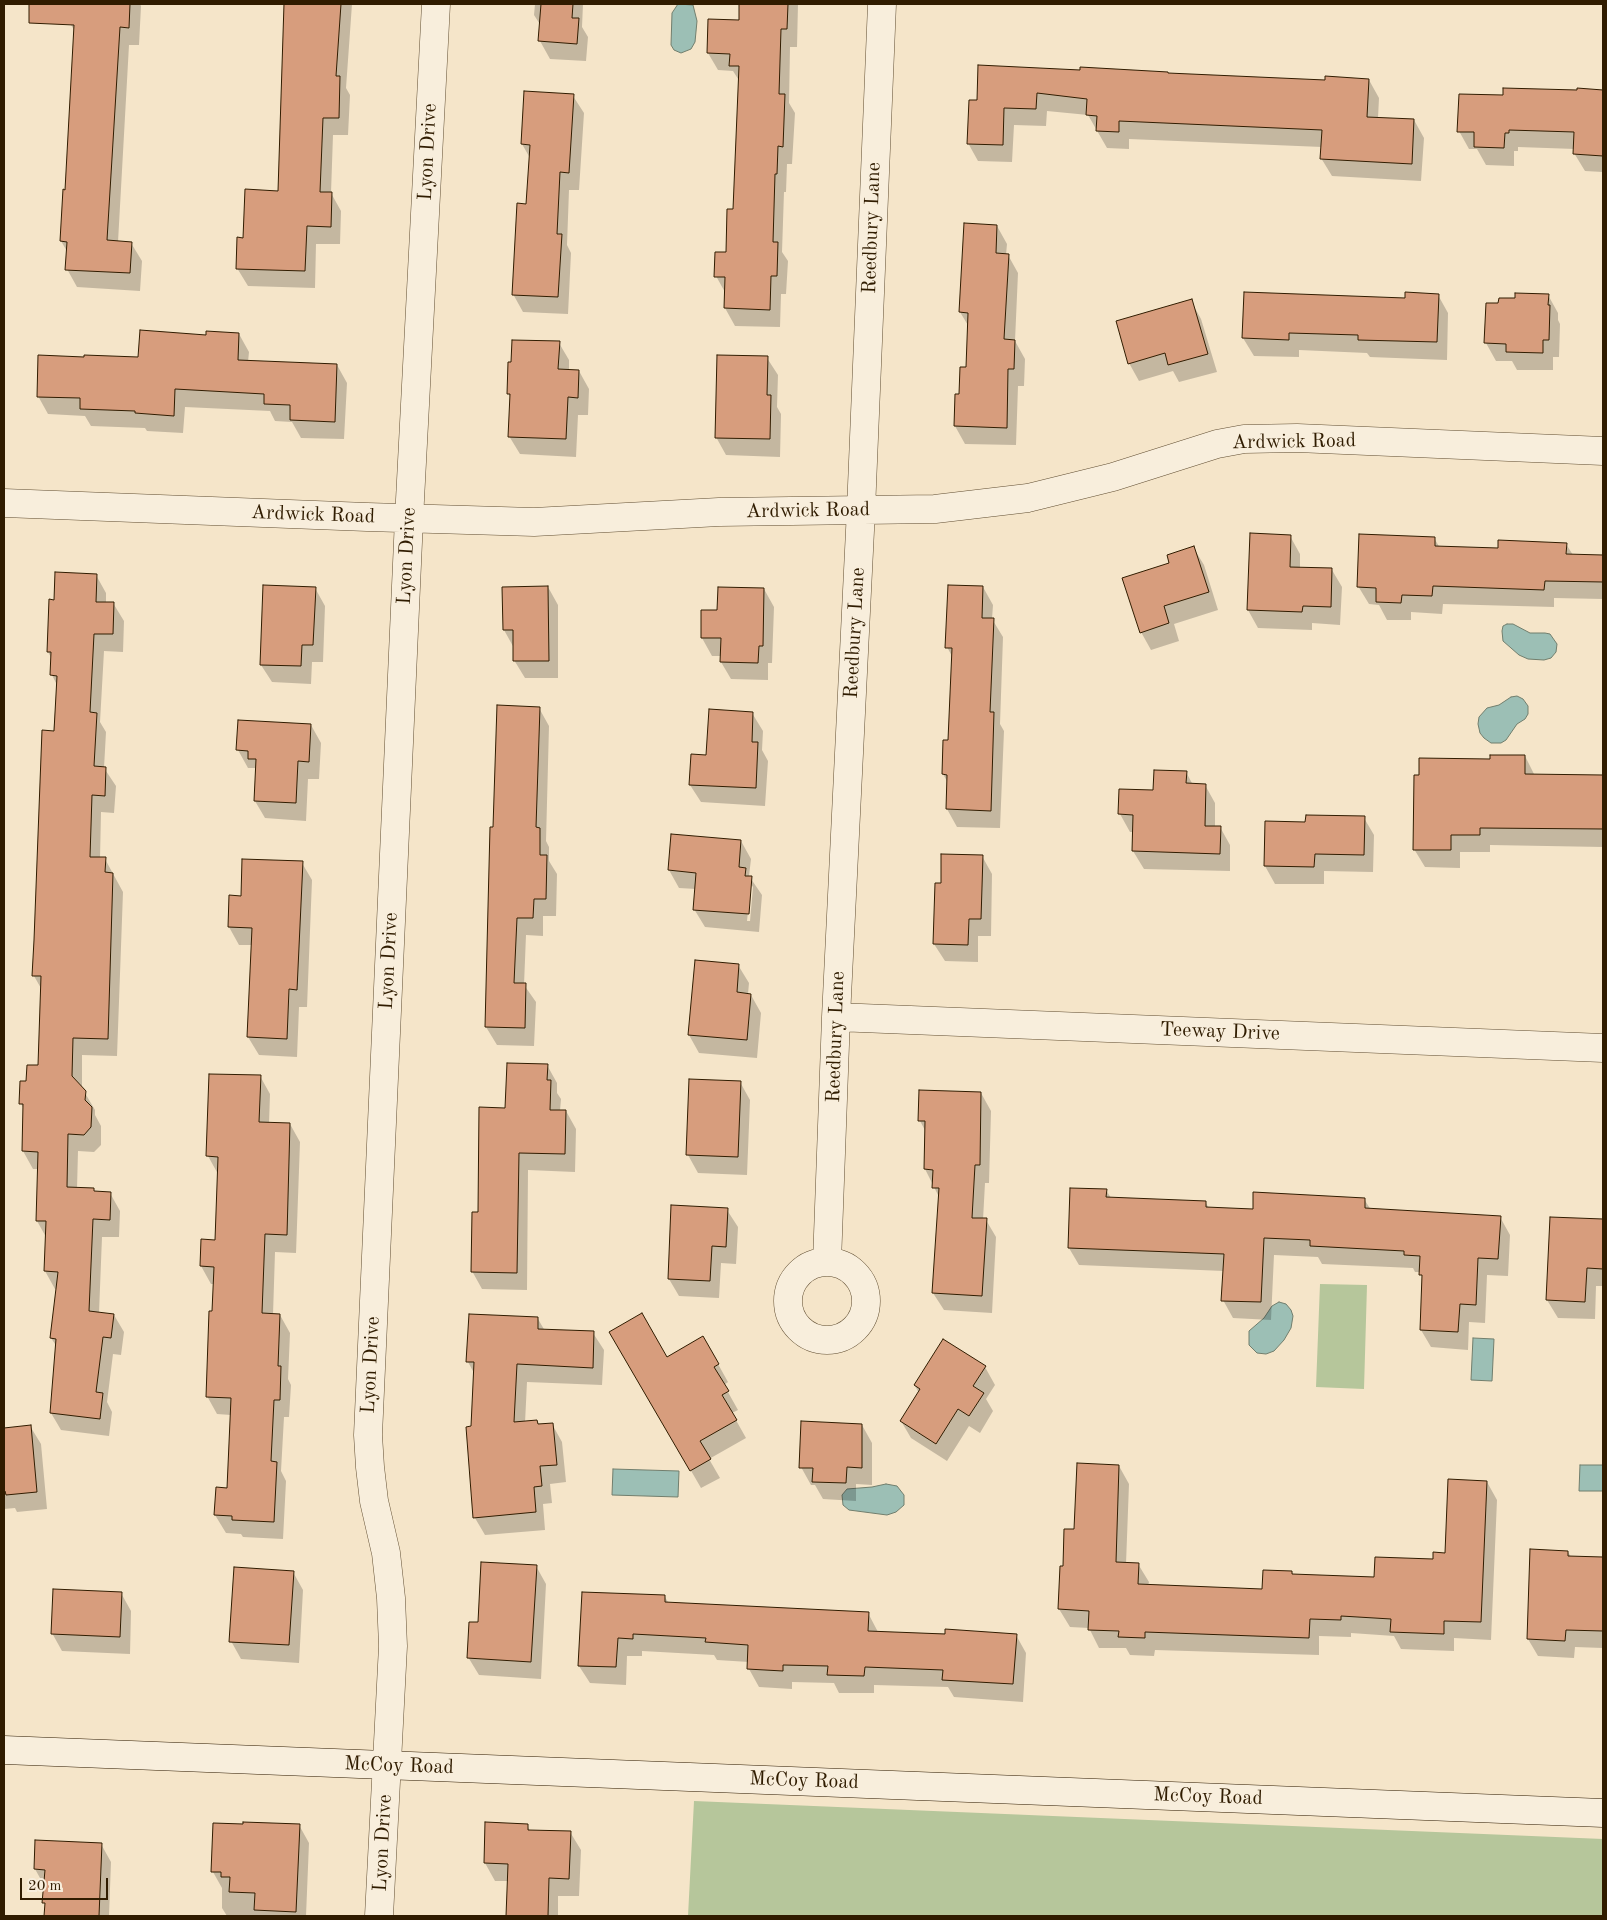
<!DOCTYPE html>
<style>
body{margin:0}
#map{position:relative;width:1607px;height:1920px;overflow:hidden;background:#f5e5c9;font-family:"Old Standard TT",serif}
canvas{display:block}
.frame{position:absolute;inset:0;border:5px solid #301c00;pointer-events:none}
.scale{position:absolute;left:20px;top:1878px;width:88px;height:22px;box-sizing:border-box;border:2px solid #301c00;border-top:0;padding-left:6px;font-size:15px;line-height:18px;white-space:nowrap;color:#301c00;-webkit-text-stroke:4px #f8eedc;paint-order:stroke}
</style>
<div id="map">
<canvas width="1607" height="1920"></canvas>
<div class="frame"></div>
<div class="scale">20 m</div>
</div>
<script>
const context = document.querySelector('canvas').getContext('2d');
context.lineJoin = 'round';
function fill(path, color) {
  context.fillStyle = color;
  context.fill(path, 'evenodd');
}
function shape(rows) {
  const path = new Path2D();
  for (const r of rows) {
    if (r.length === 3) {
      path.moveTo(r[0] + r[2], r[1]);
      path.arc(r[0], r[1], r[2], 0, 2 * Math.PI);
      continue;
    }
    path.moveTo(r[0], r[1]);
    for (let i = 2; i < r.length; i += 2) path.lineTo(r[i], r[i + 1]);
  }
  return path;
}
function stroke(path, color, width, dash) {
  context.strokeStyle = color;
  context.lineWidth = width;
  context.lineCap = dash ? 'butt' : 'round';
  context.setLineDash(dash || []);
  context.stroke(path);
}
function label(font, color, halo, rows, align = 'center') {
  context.font = font + ' "Old Standard TT",serif';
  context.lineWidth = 4;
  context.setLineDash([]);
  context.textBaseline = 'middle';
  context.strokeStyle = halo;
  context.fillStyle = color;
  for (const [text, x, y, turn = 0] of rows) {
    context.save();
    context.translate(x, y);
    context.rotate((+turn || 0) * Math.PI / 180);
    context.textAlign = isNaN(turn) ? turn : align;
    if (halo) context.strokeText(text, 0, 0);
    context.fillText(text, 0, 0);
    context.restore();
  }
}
const green = shape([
 [1320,1284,1367,1285,1364,1389,1316,1387],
 [694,1801,1603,1839,1603,1916,688,1916]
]);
const water = shape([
 [678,4,693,5,697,21,695,42,691,49,681,53,674,50,671,45,672,13,678,4],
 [1507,624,1513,624,1530,633,1545,633,1550,634,1557,644,1556,652,1551,658,1544,660,1528,659,1519,655,1503,641,1502,631,1503,626,1507,624],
 [1511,697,1517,696,1523,699,1528,706,1528,714,1525,719,1517,724,1506,740,1501,743,1491,743,1484,738,1480,733,1478,724,1479,717,1487,708,1499,705,1511,697],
 [1279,1302,1286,1304,1291,1310,1293,1316,1291,1328,1284,1340,1274,1351,1266,1354,1257,1353,1249,1345,1249,1331,1264,1318,1272,1306,1279,1302],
 [1473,1338,1494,1339,1492,1381,1471,1380,1473,1338],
 [1580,1465,1603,1465,1603,1491,1579,1491,1580,1465],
 [613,1469,679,1471,678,1497,612,1495,613,1469],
 [886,1484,897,1486,904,1495,904,1505,896,1512,887,1515,849,1510,843,1505,842,1495,847,1489,872,1487,886,1484]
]);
const shadow = shape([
 [72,4,140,4,141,6,139,45,129,45,118,242,131,243,142,261,140,291,77,287,67,269,68,253,61,241,66,191,75,31,71,25],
 [285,4,352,4,346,88,350,95,348,135,333,135,331,193,341,211,340,244,316,244,315,288,248,286,237,268,244,239,279,192],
 [535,4,583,4,582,27,588,37,586,61,550,59,540,41,541,26,534,15],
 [741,4,798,4,797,47,790,47,789,103,795,113,792,164,787,164,786,192,784,192,782,252,788,261,786,294,781,294,780,327,735,326,725,308,726,294,716,276,727,254,734,211,740,82,733,71,718,70,708,53,740,21],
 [980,67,1326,81,1369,80,1379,98,1378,118,1414,120,1424,138,1421,181,1332,176,1321,158,1322,147,1129,139,1129,149,1107,148,1088,115,1047,111,1046,126,1014,125,1012,162,978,161,968,143,978,101],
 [1578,89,1603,91,1603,172,1585,171,1574,153,1575,149,1518,147,1518,151,1514,151,1514,166,1486,165,1477,149,1469,149,1459,131,1505,97,1578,92],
 [573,96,584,113,579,190,569,190,567,245,571,253,568,314,523,312,513,294,527,205,530,158,522,144],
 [997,226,1007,244,1006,255,1008,255,1018,273,1015,341,1025,359,1024,386,1018,386,1016,445,965,444,955,426,956,395,960,395,967,368,969,327,960,312],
 [1438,295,1448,313,1447,360,1370,357,1367,353,1299,350,1299,357,1254,356,1243,338,1406,299],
 [1548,295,1558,313,1558,320,1560,324,1559,357,1553,357,1553,370,1517,370,1512,361,1496,361,1486,343,1487,304,1499,305,1516,299],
 [1191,301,1201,319,1217,372,1179,382,1173,371,1139,381,1129,363],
 [239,334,249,352,248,362,337,365,347,383,344,439,301,438,292,422,275,421,270,411,185,407,183,433,147,431,145,428,91,426,85,416,48,414,38,396,140,358,207,336],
 [559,343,569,360,569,371,579,371,589,389,588,415,578,415,576,457,520,454,509,436,511,399,508,393],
 [767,358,778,375,777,407,781,414,780,457,726,455,716,437],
 [1290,536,1300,554,1300,568,1332,570,1342,587,1340,625,1312,623,1312,630,1258,628,1248,610],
 [1434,538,1440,548,1499,549,1566,544,1573,555,1603,557,1603,599,1554,598,1554,607,1443,604,1442,614,1411,612,1411,620,1387,620,1379,605,1369,604,1358,586],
 [1193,547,1204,565,1218,610,1174,624,1179,641,1151,650,1141,632,1170,563],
 [96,575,106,593,106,603,113,603,124,621,123,652,104,651,100,722,106,732,104,768,116,786,114,813,101,812,100,859,105,859,123,892,117,1056,82,1055,82,1088,95,1110,95,1115,101,1126,101,1145,94,1152,78,1151,77,1189,93,1189,95,1193,110,1193,120,1211,119,1237,102,1237,99,1313,114,1315,124,1332,121,1355,113,1354,107,1402,112,1412,109,1436,61,1430,51,1413,57,1347,51,1338,57,1289,55,1289,45,1271,46,1237,37,1221,39,1169,33,1169,23,1151,24,1109,21,1104,39,1067,42,990,34,976,57,685,52,675,52,659,48,652,50,601,55,601],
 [548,587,558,605,558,678,525,678,514,660,514,648,504,630],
 [983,587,993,605,992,619,1003,637,1000,724,1004,731,1000,828,957,827,947,809,948,783,943,774,950,741,953,658,947,647],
 [315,588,325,606,323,662,312,662,311,684,272,682,261,665],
 [764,589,774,607,772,663,768,663,768,680,731,679,721,662,721,656,712,656,702,638,718,612],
 [539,708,549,726,546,841,549,847,549,861,557,874,556,916,543,916,543,936,526,935,524,985,536,1002,534,1046,497,1045,486,1027,495,828],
 [752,713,763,731,762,750,768,761,765,806,701,802,690,785,708,756],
 [311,725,321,743,319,779,308,779,306,821,265,818,255,801,257,771,255,768,248,768,238,750],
 [1525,756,1535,776,1603,777,1603,847,1490,845,1490,852,1460,852,1460,868,1425,867,1414,849,1492,760],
 [1186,772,1193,785,1205,785,1215,803,1215,827,1220,827,1230,845,1230,871,1144,869,1133,851,1134,832,1130,832,1120,814,1120,790,1154,791],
 [1364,818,1374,835,1373,872,1324,871,1324,884,1275,884,1265,866,1306,823],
 [672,835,741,841,751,859,749,876,762,895,759,932,705,927,694,909,696,889,679,888,669,870],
 [751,884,753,887,750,921,747,921],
 [982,856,992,874,991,936,978,936,978,962,945,961,934,944,942,884],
 [302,863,312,880,307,1007,299,1007,297,1057,259,1055,248,1037,252,945,239,945,229,927,230,896,242,897],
 [738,965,749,983,748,994,751,995,761,1013,757,1058,699,1053,689,1035],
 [547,1065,557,1083,557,1093,561,1099,560,1111,566,1111,576,1129,575,1172,528,1170,527,1290,482,1289,472,1271,479,1213],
 [260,1076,270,1094,269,1124,290,1124,300,1142,296,1253,275,1252,273,1315,280,1315,290,1333,288,1379,291,1385,289,1417,284,1417,281,1471,286,1481,283,1539,243,1537,241,1534,226,1533,215,1515,228,1489,231,1415,217,1414,207,1396,214,1284,211,1284,201,1266,216,1241,218,1174,208,1156],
 [740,1082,750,1100,747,1175,698,1173,688,1155],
 [981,1093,991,1111,989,1183,985,1183,983,1220,986,1220,996,1237,992,1313,944,1310,933,1293,939,1197,925,1169,926,1132,920,1121],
 [1106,1190,1111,1198,1205,1202,1209,1208,1254,1211,1364,1199,1371,1210,1500,1217,1510,1235,1508,1276,1487,1275,1485,1323,1469,1322,1468,1350,1431,1347,1421,1330,1423,1280,1421,1272,1415,1272,1413,1268,1322,1264,1318,1257,1274,1255,1271,1320,1233,1318,1223,1300,1224,1271,1079,1265,1069,1248],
 [727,1210,738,1227,736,1264,721,1263,719,1298,679,1296,669,1279],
 [1551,1218,1603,1220,1603,1286,1596,1286,1595,1319,1558,1318,1547,1300],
 [538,1319,545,1331,593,1333,604,1350,602,1385,527,1382,525,1423,537,1422,539,1425,552,1424,562,1442,566,1482,550,1484,552,1503,543,1504,545,1530,485,1535,475,1518,472,1427,474,1373,468,1362],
 [611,1332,667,1358,703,1337,728,1382,724,1385,738,1410,732,1413,746,1438,709,1459,720,1478,701,1488],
 [985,1367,995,1385,986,1399,993,1411,980,1433,969,1426,947,1461,911,1438,901,1421,919,1393,915,1386],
 [862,1425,872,1443,872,1485,856,1484,856,1501,823,1499,815,1485,811,1485,801,1467],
 [30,1426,41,1444,47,1509,17,1512,15,1508,4,1509,4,1429],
 [1119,1466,1129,1484,1126,1564,1138,1564,1149,1582,1148,1586,1263,1590,1292,1572,1294,1576,1376,1579,1434,1561,1446,1554,1487,1482,1497,1500,1491,1640,1454,1638,1454,1651,1401,1649,1394,1636,1351,1633,1351,1637,1319,1636,1319,1655,1155,1650,1154,1656,1130,1655,1126,1648,1099,1648,1089,1628,1070,1627,1059,1609,1061,1567,1064,1567,1075,1531],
 [1568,1552,1571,1557,1603,1558,1603,1648,1575,1647,1574,1658,1538,1656,1528,1639],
 [536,1566,546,1584,541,1679,479,1675,468,1657,479,1623],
 [293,1572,303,1590,299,1663,241,1659,231,1641],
 [121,1593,131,1611,130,1654,62,1651,52,1633],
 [665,1597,669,1604,868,1613,878,1632,1016,1635,1026,1653,1023,1702,954,1697,948,1687,874,1685,874,1693,839,1693,834,1683,792,1682,792,1689,759,1687,749,1669,749,1662,717,1660,714,1655,642,1651,642,1656,627,1656,626,1685,590,1683,579,1666],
 [299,1825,309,1843,306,1916,227,1916,222,1908,222,1888,213,1872],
 [527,1825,530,1831,570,1832,581,1850,579,1896,558,1896,558,1916,508,1916,509,1881,495,1881,485,1863],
 [101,1844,111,1862,109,1916,45,1916,45,1887,35,1869]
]);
const building = shape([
 [29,4,130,4,129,28,120,27,107,240,132,242,130,273,65,270,67,242,60,241,63,189,65,190,74,25,29,23,29,4],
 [284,4,341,4,336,76,340,76,339,118,323,118,320,192,332,192,331,227,307,226,305,271,236,269,237,237,243,238,245,189,278,191,284,4],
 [541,4,573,4,572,18,579,18,577,44,538,41,541,4],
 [739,4,788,4,787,29,781,29,779,94,785,94,783,147,778,146,777,174,775,174,773,242,778,242,777,276,771,276,770,310,724,308,725,277,714,277,715,252,726,252,727,209,733,209,739,66,729,66,730,54,707,53,708,19,739,20,739,4],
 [978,65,1080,70,1080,67,1168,72,1168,73,1325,80,1325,76,1369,79,1367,117,1414,119,1412,164,1320,159,1322,130,1119,121,1119,132,1096,131,1097,116,1086,115,1087,99,1037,93,1036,109,1004,108,1003,145,967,144,969,100,977,100,978,65],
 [1503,88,1577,90,1577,88,1603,90,1603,156,1573,154,1574,132,1509,130,1509,133,1505,133,1504,148,1474,147,1474,132,1457,132,1459,94,1503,95,1503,88],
 [524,91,574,94,569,173,560,172,557,234,562,234,558,297,512,295,517,203,526,204,530,145,521,144,524,91],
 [964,223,997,225,996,253,1009,254,1004,339,1015,340,1014,369,1008,369,1007,428,954,426,955,394,959,394,960,367,966,367,968,313,959,312,964,223],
 [1244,292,1405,298,1405,292,1439,294,1437,342,1358,340,1358,335,1289,333,1289,340,1242,338,1244,292],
 [1515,293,1549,294,1548,305,1550,305,1549,340,1543,340,1543,353,1506,352,1506,344,1484,343,1486,303,1498,303,1499,298,1515,298,1515,293],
 [1192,299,1208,354,1168,365,1165,353,1128,364,1116,321,1192,299],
 [140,330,206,335,206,331,239,333,238,360,337,364,335,422,290,420,290,405,264,404,264,394,175,389,174,416,135,413,135,411,80,409,80,398,37,397,38,355,84,357,84,355,138,357,140,330],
 [512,340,560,341,558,369,579,370,578,398,568,397,566,439,508,437,510,394,507,394,508,362,511,362,512,340],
 [717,355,768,356,767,395,771,395,770,439,715,438,717,355],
 [1250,533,1291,535,1290,567,1332,568,1331,607,1303,606,1302,612,1247,610,1250,533],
 [1359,534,1435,537,1435,546,1498,548,1498,540,1567,543,1566,554,1603,555,1603,582,1545,581,1544,590,1433,586,1432,596,1402,595,1401,603,1376,602,1376,588,1357,587,1359,534],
 [1194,546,1209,592,1164,606,1169,623,1140,633,1122,578,1169,563,1167,555,1194,546],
 [55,572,97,574,96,602,114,602,113,634,94,634,90,712,97,713,94,766,106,767,105,796,92,795,90,857,106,857,105,872,113,873,108,1039,73,1038,72,1076,86,1091,85,1100,92,1107,91,1127,84,1135,68,1134,67,1187,94,1188,94,1191,111,1192,110,1220,93,1219,89,1311,114,1314,111,1338,103,1337,96,1392,103,1393,100,1419,50,1413,56,1339,50,1338,58,1272,44,1271,46,1221,36,1221,38,1152,22,1151,23,1104,19,1104,20,1081,26,1081,27,1065,38,1065,41,976,32,976,34,940,42,730,54,731,57,676,50,675,51,652,47,652,49,599,54,600,55,572],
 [263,585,316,587,313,645,302,645,301,666,260,665,263,585],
 [948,585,983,586,982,618,994,618,990,712,994,712,991,811,946,809,947,775,942,774,943,740,948,740,952,648,945,648,948,585],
 [548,586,549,661,513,661,513,630,503,630,502,587,548,586],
 [718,587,764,588,763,646,759,646,758,663,720,662,721,638,701,638,701,610,717,610,718,587],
 [497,705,540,707,536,827,540,828,540,855,547,855,546,899,534,899,533,918,517,918,514,983,526,983,525,1028,485,1027,490,827,493,827,497,705],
 [709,709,753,712,752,742,758,742,756,788,689,785,691,754,706,755,709,709],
 [238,720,311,724,309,762,298,761,296,803,254,801,256,759,248,759,248,751,236,750,238,720],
 [1490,755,1525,755,1525,774,1603,775,1603,829,1480,828,1480,835,1451,835,1451,850,1413,850,1414,775,1419,775,1419,758,1490,759,1490,755],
 [1154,770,1187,771,1186,783,1206,784,1205,826,1221,826,1220,854,1132,851,1133,815,1118,814,1119,789,1153,790,1154,770],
 [1306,815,1365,816,1364,855,1315,854,1314,867,1264,866,1265,821,1305,822,1306,815],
 [671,834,741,840,739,867,746,868,745,876,752,876,749,914,693,910,696,873,668,870,671,834],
 [941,854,983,855,981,919,969,919,968,945,933,944,935,883,941,883,941,854],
 [242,859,303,861,297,990,289,989,287,1039,247,1037,252,928,228,927,229,895,241,896,242,859],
 [695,960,739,964,737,992,751,994,747,1040,688,1035,695,960],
 [507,1063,548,1064,547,1080,551,1080,550,1110,566,1110,565,1154,519,1153,517,1273,471,1272,472,1212,478,1212,479,1107,505,1108,507,1063],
 [209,1074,261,1075,259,1122,290,1123,287,1235,265,1234,262,1313,280,1314,278,1366,281,1366,280,1400,274,1400,271,1461,277,1462,274,1522,232,1520,232,1516,214,1515,216,1487,227,1488,231,1398,206,1397,209,1311,212,1311,214,1267,200,1266,201,1239,215,1240,218,1157,206,1156,209,1074],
 [689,1079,741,1081,738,1157,686,1155,689,1079],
 [919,1090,981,1092,980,1165,975,1165,972,1218,987,1218,982,1296,932,1293,939,1188,932,1188,933,1170,924,1169,925,1121,918,1121,919,1090],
 [1070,1188,1107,1189,1106,1197,1206,1201,1206,1207,1253,1209,1253,1192,1365,1198,1365,1208,1501,1216,1498,1259,1478,1258,1476,1305,1460,1304,1458,1332,1420,1330,1422,1275,1419,1275,1420,1256,1404,1255,1404,1251,1310,1246,1310,1240,1264,1238,1261,1302,1221,1301,1224,1254,1068,1248,1070,1188],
 [671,1205,728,1208,726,1247,712,1246,710,1281,668,1279,671,1205],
 [1550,1217,1603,1219,1603,1269,1587,1268,1585,1302,1546,1300,1550,1217],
 [642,1313,667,1357,703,1336,719,1364,714,1367,729,1391,722,1395,737,1420,700,1441,711,1459,690,1471,609,1332,642,1313],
 [469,1314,538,1317,538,1329,594,1331,593,1368,517,1364,514,1422,537,1420,538,1424,553,1423,557,1465,540,1466,542,1486,534,1487,536,1512,473,1518,466,1427,471,1426,474,1362,466,1362,469,1314],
 [943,1339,986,1366,973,1386,984,1393,969,1416,958,1409,936,1444,900,1421,920,1389,914,1385,943,1339],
 [801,1421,862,1424,862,1468,847,1467,846,1483,812,1482,813,1468,799,1468,801,1421],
 [31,1425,37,1492,6,1495,5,1491,4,1491,4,1428,31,1425],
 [1077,1463,1119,1465,1116,1562,1139,1563,1138,1584,1262,1589,1263,1570,1292,1571,1292,1574,1374,1577,1375,1557,1433,1559,1433,1552,1445,1553,1448,1479,1487,1481,1481,1622,1444,1621,1444,1634,1390,1632,1391,1619,1341,1616,1341,1620,1310,1619,1309,1638,1145,1632,1145,1638,1118,1637,1119,1631,1088,1630,1089,1611,1058,1609,1060,1566,1063,1566,1064,1529,1074,1529,1077,1463],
 [1530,1549,1568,1551,1568,1556,1603,1557,1603,1631,1566,1630,1565,1641,1527,1639,1530,1549],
 [481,1562,537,1565,531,1662,467,1658,469,1622,478,1622,481,1562],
 [234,1567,294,1571,289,1645,229,1642,234,1567],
 [53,1589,122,1592,120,1637,51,1634,53,1589],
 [582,1592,665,1595,665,1602,869,1612,868,1631,945,1634,945,1629,1017,1634,1013,1684,942,1680,943,1670,865,1667,864,1676,827,1675,828,1666,783,1665,783,1671,747,1669,748,1645,705,1642,706,1638,633,1634,633,1639,618,1638,616,1667,578,1666,582,1592],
 [243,1822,300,1824,296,1912,254,1910,255,1893,229,1892,230,1877,221,1877,221,1872,211,1872,213,1823,243,1824,243,1822],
 [485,1822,528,1824,528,1830,571,1831,569,1879,549,1878,548,1916,506,1916,508,1864,484,1863,485,1822],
 [35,1840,102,1843,99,1916,44,1916,45,1903,42,1903,45,1870,34,1869,35,1840]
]);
const street = shape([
 [4,503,367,517,534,522,719,512,935,509,1028,498,1113,477,1217,444,1244,439,1297,438,1603,451],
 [836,1017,1603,1048],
 [827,1301,39],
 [827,1262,836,1017,861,510,882,4],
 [379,1916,393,1646,391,1598,386,1553,374,1501,370,1467,368,1435,409,519,436,4]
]);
const secondary = shape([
 [4,1750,1603,1813]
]);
const streetNames = [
 ["Lyon Drive",428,152,-87],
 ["Reedbury Lane",872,228,-88],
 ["Ardwick Road",1294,442,-1],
 ["Ardwick Road",808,511,-1],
 ["Ardwick Road",313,515,2],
 ["Lyon Drive",407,556,-87],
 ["Reedbury Lane",855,633,-87],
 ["Lyon Drive",389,961,-87],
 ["Teeway Drive",1220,1032,2],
 ["Reedbury Lane",836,1037,-88],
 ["Lyon Drive",371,1365,-87],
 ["McCoy Road",399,1766,2],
 ["McCoy Road",804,1781,2],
 ["McCoy Road",1208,1797,2],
 ["Lyon Drive",383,1843,-87]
];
fill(green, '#b6c69b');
fill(water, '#9cbfb5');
stroke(water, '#717e6d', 1);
fill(shadow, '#0003');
fill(building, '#d79d7d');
stroke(building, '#301c00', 1);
stroke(street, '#614e32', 29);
stroke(secondary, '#301c00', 29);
stroke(street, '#f8eedc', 28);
stroke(secondary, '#f8eedc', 28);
label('20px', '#301c00', '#f8eedc', streetNames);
</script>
